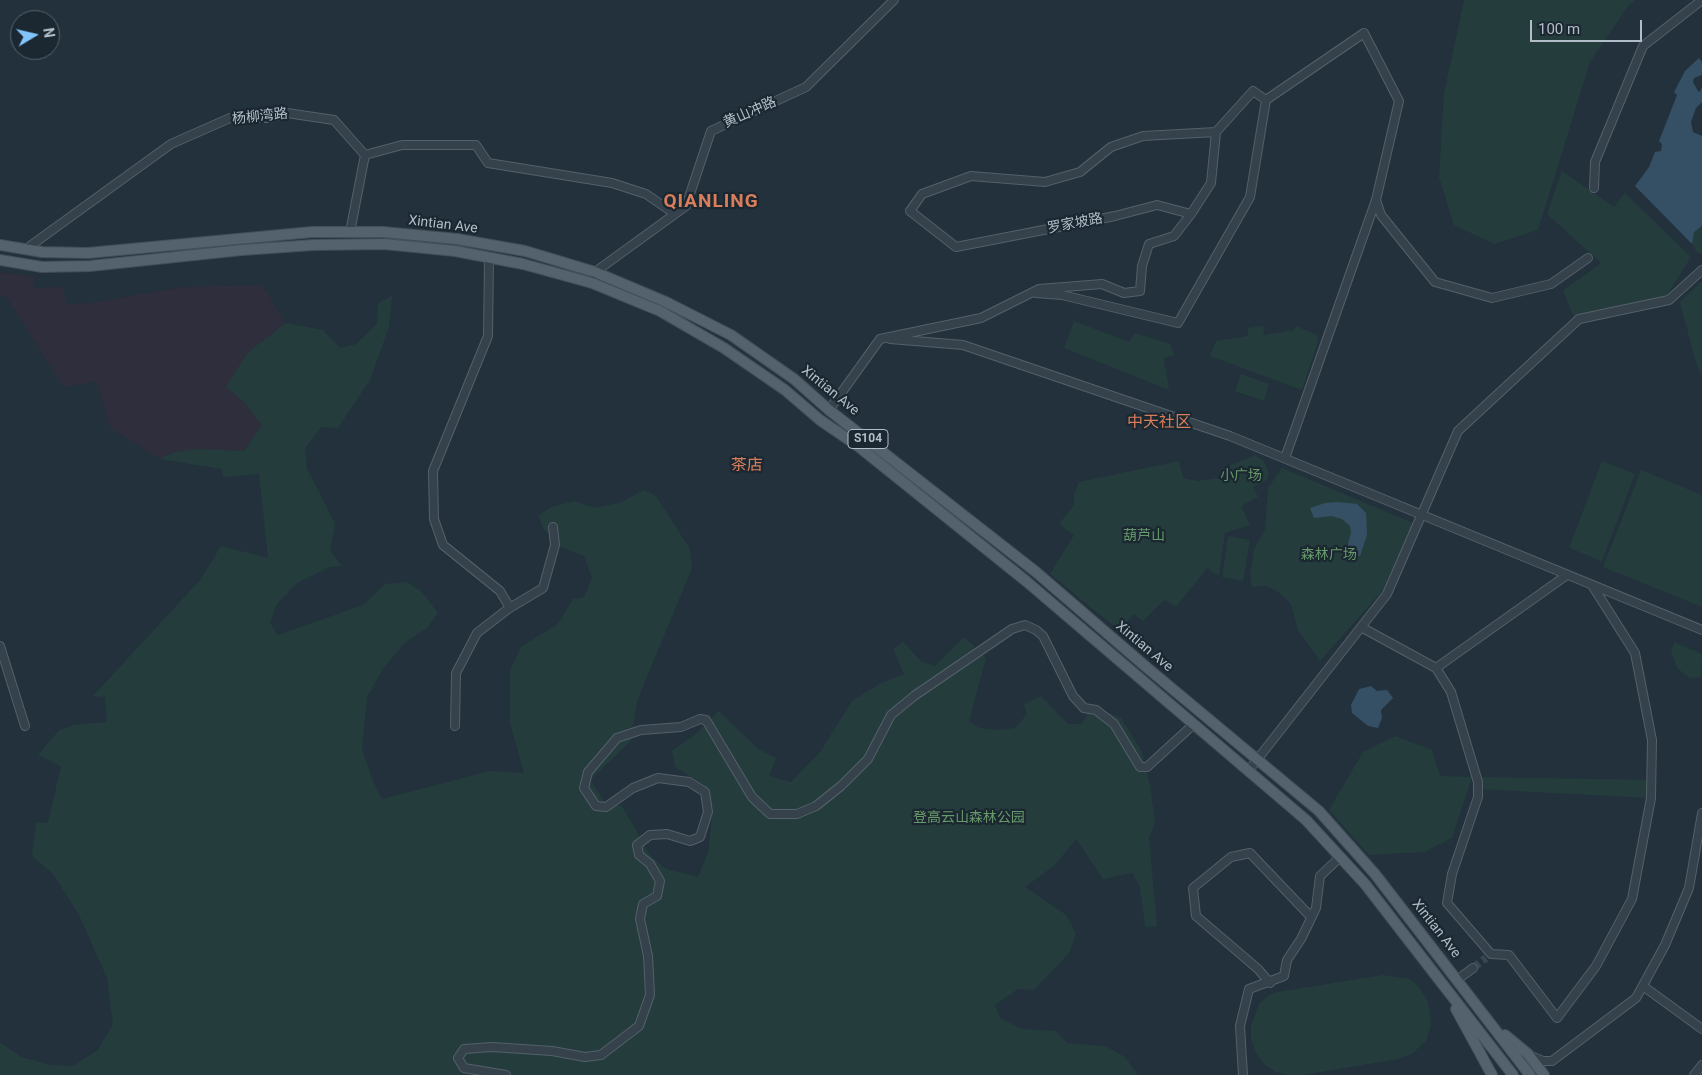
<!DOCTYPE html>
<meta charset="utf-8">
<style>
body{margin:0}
#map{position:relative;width:1702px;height:1075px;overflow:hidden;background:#22313c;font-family:Roboto,sans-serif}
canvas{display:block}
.north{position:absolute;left:10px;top:10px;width:50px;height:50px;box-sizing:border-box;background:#1b2731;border:1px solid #57636d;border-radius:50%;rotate:81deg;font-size:14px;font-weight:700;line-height:20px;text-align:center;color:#b1bdc8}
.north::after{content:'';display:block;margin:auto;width:18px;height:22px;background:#82c4fc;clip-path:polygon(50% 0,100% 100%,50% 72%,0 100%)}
.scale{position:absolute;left:1530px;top:20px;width:112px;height:22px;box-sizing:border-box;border:2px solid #b1bdc8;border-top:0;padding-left:6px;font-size:15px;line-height:18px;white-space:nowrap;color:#b1bdc8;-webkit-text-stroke:4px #1b2731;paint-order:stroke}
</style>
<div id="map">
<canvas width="1702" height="1075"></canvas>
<div class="north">N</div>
<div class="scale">100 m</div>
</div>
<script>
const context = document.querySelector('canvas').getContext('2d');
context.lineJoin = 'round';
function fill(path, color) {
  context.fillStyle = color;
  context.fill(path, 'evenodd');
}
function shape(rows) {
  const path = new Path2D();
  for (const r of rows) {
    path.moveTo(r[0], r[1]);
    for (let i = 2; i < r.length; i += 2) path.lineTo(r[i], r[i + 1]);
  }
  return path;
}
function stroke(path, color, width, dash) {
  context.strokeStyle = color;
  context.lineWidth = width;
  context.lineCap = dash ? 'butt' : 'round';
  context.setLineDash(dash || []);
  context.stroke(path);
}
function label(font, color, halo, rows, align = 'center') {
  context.font = font + ' Roboto,"Noto Sans SC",sans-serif';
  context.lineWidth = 4.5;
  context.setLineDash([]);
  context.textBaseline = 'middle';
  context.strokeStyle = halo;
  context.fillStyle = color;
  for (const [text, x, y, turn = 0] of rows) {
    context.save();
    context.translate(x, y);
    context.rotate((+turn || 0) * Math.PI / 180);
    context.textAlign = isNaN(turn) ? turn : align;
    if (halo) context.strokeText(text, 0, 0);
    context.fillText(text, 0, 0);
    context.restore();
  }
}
const medical = shape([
 [0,272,33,276,33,288,63,287,67,305,96,302,182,287,262,285,286,323,247,353,226,387,242,400,262,425,244,451,196,449,175,452,160,459,110,428,97,382,63,387,6,296,0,296]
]);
const green = shape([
 [1464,0,1635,0,1628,6,1590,62,1538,230,1494,244,1454,225,1439,177,1444,93],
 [1562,171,1614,207,1625,193,1691,257,1665,298,1574,318,1563,291,1601,263,1547,214],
 [1702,226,1702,255,1696,251,1692,242,1694,232],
 [1702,281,1702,376,1696,363,1680,302],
 [392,296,389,327,370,380,338,428,321,427,305,449,307,469,335,523,330,551,342,566,330,567,297,583,277,604,270,623,278,635,363,605,385,584,407,582,422,592,438,613,427,628,406,642,384,667,367,697,362,749,373,781,382,799,490,771,524,773,510,723,510,670,521,647,558,624,573,599,584,597,592,578,584,556,561,547,544,529,538,516,551,507,575,501,594,508,619,503,644,490,656,496,690,549,692,568,637,701,631,741,590,780,605,802,622,806,650,855,666,869,698,877,708,853,713,809,706,786,675,767,672,751,697,733,719,711,758,749,776,758,769,776,791,782,820,752,852,701,883,682,904,674,893,649,903,642,922,662,935,666,964,637,986,658,969,721,979,728,1000,730,1015,728,1027,714,1024,704,1041,696,1068,724,1082,724,1092,706,1121,718,1142,752,1150,785,1155,823,1149,837,1157,926,1145,927,1140,887,1132,873,1103,879,1076,839,1055,865,1025,887,1066,915,1076,933,1069,953,1034,990,1018,989,995,1005,1000,1018,1022,1029,1056,1031,1067,1043,1105,1046,1125,1057,1138,1075,0,1075,0,1042,21,1057,51,1065,73,1066,98,1050,113,1024,107,978,79,915,53,874,32,856,36,822,48,823,61,766,38,755,59,730,74,725,107,722,105,697,93,696,201,579,221,546,268,558,259,474,223,477,222,469,160,459,175,452,196,449,244,451,262,425,242,400,226,387,247,353,286,323,323,330,340,348,356,344,377,324,378,303],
 [1074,321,1129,342,1135,333,1170,344,1174,355,1164,358,1169,390,1064,348],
 [1263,326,1264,335,1293,330,1296,326,1317,335,1318,341,1302,390,1210,356,1216,341,1248,336,1248,328],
 [1241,374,1269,384,1264,401,1235,391],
 [1255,455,1264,461,1269,474,1267,480,1253,487,1258,497,1241,506,1250,525,1225,533,1219,576,1207,568,1176,607,1164,600,1143,621,1133,614,1120,631,1050,574,1074,535,1059,524,1074,505,1074,494,1079,482,1179,461,1183,478,1198,481,1224,477,1221,469],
 [1602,461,1635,474,1602,561,1569,548],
 [1282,468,1413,523,1383,590,1320,661,1298,630,1291,604,1278,592,1267,586,1252,587,1250,575,1254,549,1265,530,1268,488],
 [1641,470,1702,495,1702,607,1603,567],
 [1228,536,1250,540,1243,581,1222,577],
 [1674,642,1702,654,1701,677,1690,678,1677,668,1671,652],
 [1395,736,1432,750,1440,776,1472,777,1452,838,1424,852,1369,855,1329,810,1363,752],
 [1477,777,1651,780,1651,798,1478,789],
 [1383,975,1410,979,1418,986,1428,1001,1431,1024,1429,1032,1426,1041,1413,1053,1398,1059,1302,1075,1287,1075,1276,1072,1265,1065,1256,1053,1251,1039,1251,1026,1259,1004,1269,995,1277,992]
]);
const water = shape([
 [1699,58,1702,62,1702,75,1694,78,1693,82,1698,91,1700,92,1702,87,1702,102,1696,108,1691,122,1693,132,1702,136,1702,226,1694,232,1692,244,1635,186,1649,167,1655,152,1661,151,1662,144,1659,141,1677,95,1674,92,1685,71],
 [1338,502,1357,504,1366,513,1367,535,1360,556,1345,555,1351,533,1350,526,1342,519,1331,516,1314,518,1310,508,1325,503],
 [1371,686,1377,691,1387,690,1393,698,1381,710,1382,718,1378,728,1368,726,1352,713,1351,705,1359,689]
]);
const minorTunnel = shape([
 [1473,968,1486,958]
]);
const minor = shape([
 [1594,188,1595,162,1643,46,1702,0],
 [1191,214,1211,183,1216,132],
 [350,232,365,155],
 [26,249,171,144,230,118,270,118,287,113,334,120,365,155,402,145,476,145,488,163,612,183,646,194,675,214],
 [489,257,488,336,433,471,434,519,443,545,500,591,510,608],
 [594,274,595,272,686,206,711,131,806,87,894,0],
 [1036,293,1062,295,1178,323,1250,197,1266,100,1364,33,1399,101,1376,200,1381,215,1435,282,1492,298,1551,284,1588,258],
 [890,339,963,345,1230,436,1702,630],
 [829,410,880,339,981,318,1039,289,1102,284,1124,293,1140,291,1142,266,1149,244,1174,236,1191,214,1157,205,1115,216,956,247,910,211,922,194,971,176,1045,182,1080,172,1111,147,1143,136,1216,132,1253,91,1266,100],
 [1285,458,1376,200],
 [1361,627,1436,668,1567,575],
 [0,646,25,726],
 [1436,668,1451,692,1478,782,1478,797,1452,874,1447,903,1491,954,1509,955,1557,1018,1596,966,1632,899,1651,798,1652,740,1635,653,1592,585],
 [455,726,456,673,477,633,508,609,543,588,555,545,553,527],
 [1249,770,1387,594,1458,431,1579,319,1669,300,1702,270],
 [1457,980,1473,968],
 [1270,983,1258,969,1196,916,1193,888,1231,857,1250,853,1311,917],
 [1643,986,1702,1029],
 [1529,1055,1543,1061,1552,1061,1636,998,1665,945,1689,888,1702,813],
 [506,1075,464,1068,458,1058,464,1049,492,1047,552,1051,585,1057,601,1055,639,1026,650,995,648,956,640,919,643,904,657,896,660,881,650,864,639,855,637,845,650,835,667,834,690,841,700,837,708,812,705,792,689,782,658,778,633,788,606,807,596,806,584,788,588,772,617,738,641,730,681,727,700,719,706,720,752,797,770,814,797,814,816,806,841,786,868,759,891,715,914,696,1012,629,1025,625,1036,630,1043,636,1073,696,1084,708,1096,710,1114,724,1140,767,1147,767,1194,724],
 [1243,1075,1240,1026,1249,989,1284,976,1287,960,1301,939,1316,908,1320,876,1340,857],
 [1694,1075,1702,1065]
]);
const major = shape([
 [0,245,42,252,88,253,312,232,383,232,457,239,525,251,595,272,666,302,731,335,794,379,829,410,1036,572,1145,666,1319,811,1375,874,1530,1075],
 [0,260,42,267,90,266,242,250,313,245,384,244,455,251,523,264,592,283,660,311,724,348,785,390,820,420,858,446,1026,581,1306,820,1365,884,1513,1075],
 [1456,1009,1492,1075],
 [1505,1035,1528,1054,1544,1075]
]);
const shields = [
 [868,439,40]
];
const shieldNames = [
 ["S104",868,439]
];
const streetNames = [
 ["黄山冲路",750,113,-24],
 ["杨柳湾路",260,117,-6],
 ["罗家坡路",1075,224,-11],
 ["Xintian Ave",443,225,7],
 ["Xintian Ave",830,391,39],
 ["Xintian Ave",1144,647,40],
 ["Xintian Ave",1436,929,52]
];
const parkNames = [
 ["小广场",1241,476],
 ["葫芦山",1144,536],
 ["森林广场",1329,555],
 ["登高云山森林公园",969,818]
];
const quarterNames = [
 ["中天社区",1159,423],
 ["茶店",747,466]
];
const districtNames = [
 ["QIANLING",711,202]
];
fill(medical, '#2e2e3d');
fill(green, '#243d3c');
fill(water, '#355064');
stroke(minorTunnel, '#374651', 8, [8, 4]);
stroke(minor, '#54606a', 10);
stroke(major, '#424e58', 12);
stroke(minor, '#35424c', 8);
stroke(major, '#53626c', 10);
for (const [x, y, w] of shields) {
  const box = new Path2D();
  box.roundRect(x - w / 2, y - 9.5, w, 19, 4);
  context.fillStyle = '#1b2731';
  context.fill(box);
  stroke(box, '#b1bdc8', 1);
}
label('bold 12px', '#b1bdc8', null, shieldNames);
label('14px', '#b1bdc8', '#1b2731', streetNames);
label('14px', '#679a6a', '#1b2731', parkNames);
label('16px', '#d87e5b', '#1b2731', quarterNames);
context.letterSpacing = '1px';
label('bold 19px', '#d87e5b', '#1b2731', districtNames);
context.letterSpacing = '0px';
</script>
